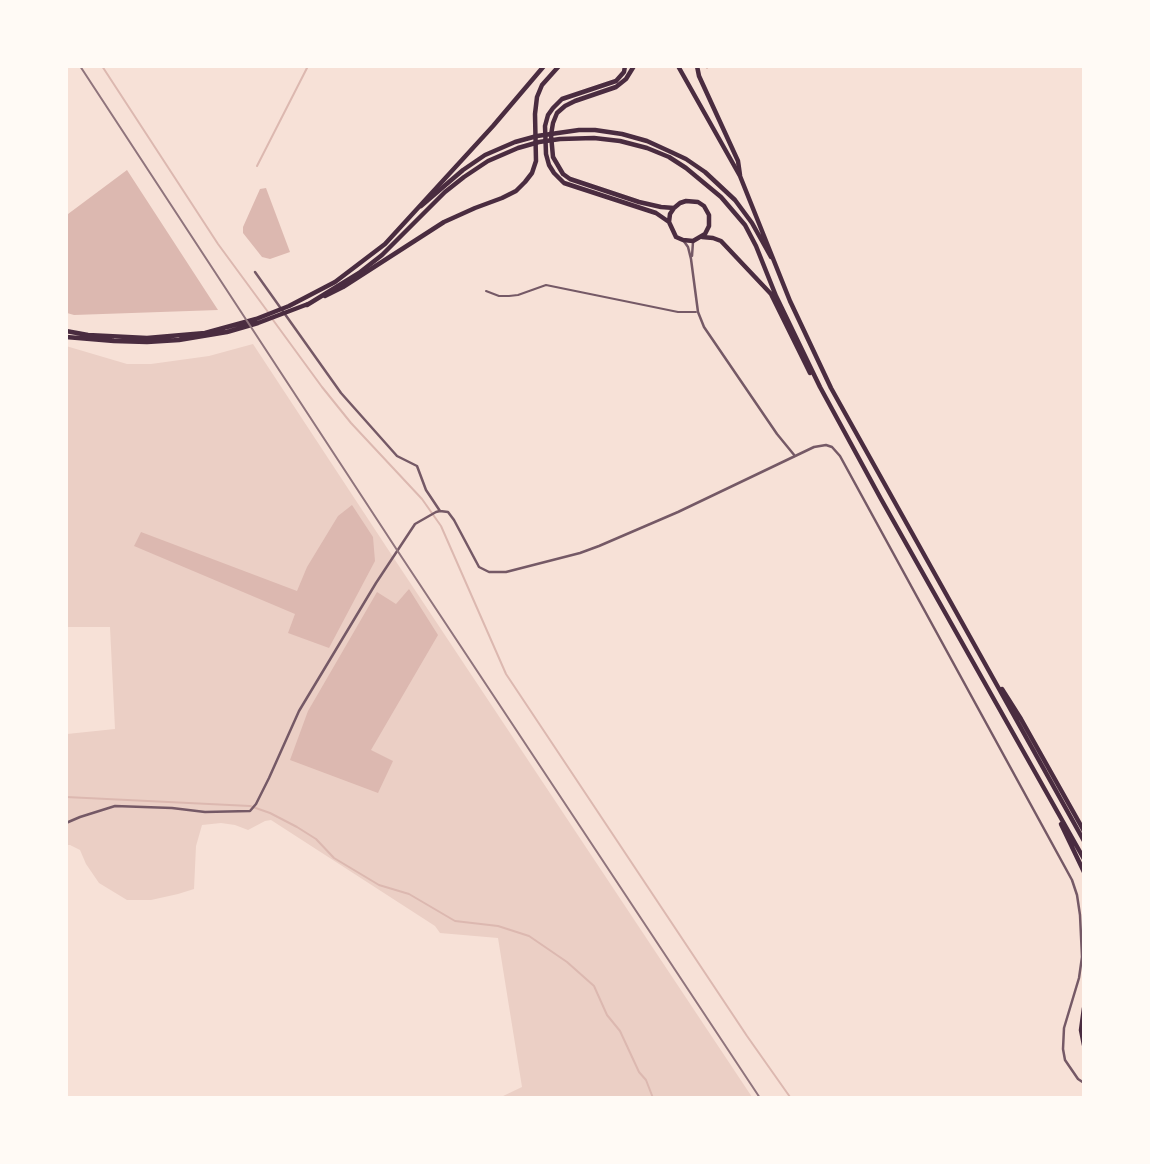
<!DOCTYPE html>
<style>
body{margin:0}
#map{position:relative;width:1150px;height:1164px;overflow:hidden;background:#f7e1d7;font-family:"IBM Plex Serif",serif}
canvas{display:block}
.frame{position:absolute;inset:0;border:68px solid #fffaf5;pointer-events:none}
</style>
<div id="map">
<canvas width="1150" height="1164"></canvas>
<div class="frame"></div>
</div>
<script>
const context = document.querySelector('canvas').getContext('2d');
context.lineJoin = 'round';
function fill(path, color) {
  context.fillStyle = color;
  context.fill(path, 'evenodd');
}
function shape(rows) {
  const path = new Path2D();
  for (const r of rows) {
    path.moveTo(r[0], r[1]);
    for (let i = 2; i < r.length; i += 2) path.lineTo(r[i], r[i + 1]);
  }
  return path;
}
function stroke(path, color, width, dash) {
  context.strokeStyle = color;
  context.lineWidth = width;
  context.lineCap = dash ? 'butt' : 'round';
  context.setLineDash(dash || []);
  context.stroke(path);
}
const green = shape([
 [253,344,395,560,752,1097,501,1097,522,1087,498,938,440,933,435,926,271,820,265,821,248,830,235,825,221,823,202,825,196,846,194,889,178,894,151,900,127,900,99,883,86,864,80,850,70,845,67,845,67,734,115,729,110,627,67,627,66,346,127,364,151,364,209,356]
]);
const water = shape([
 [127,170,218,310,74,315,67,313,67,212,68,214],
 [266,188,290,252,270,259,262,257,243,233,243,227,260,189],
 [352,505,373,537,375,561,329,648,288,633,295,614,134,546,141,532,297,591,307,567,338,516],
 [409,589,438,635,371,750,393,761,378,793,290,760,308,711,377,592,396,604]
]);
const stream = shape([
 [102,66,218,244,268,312],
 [707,66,707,68],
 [257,166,308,66],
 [273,320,322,387,351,423,422,499,441,526,506,674,514,686,747,1036,790,1097],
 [66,797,250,806,270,813,297,827,316,839,334,858,379,885,409,894,455,921,498,926,529,936,567,962,594,986,607,1015,620,1031,639,1072,646,1080,653,1098]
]);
const service = shape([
 [486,291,499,296,509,296,518,295,546,285,678,312,696,312]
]);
const minor = shape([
 [683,240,688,247,691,259,698,312,704,327,777,434,795,456],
 [692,256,693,242],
 [255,272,341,393,397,456,417,466,426,490,440,511],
 [66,823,80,817,115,806,172,808,205,812,250,811,256,804,269,778,299,711,376,583,415,524,436,512,440,511,448,512,454,520,479,567,489,572,506,572,580,553,599,546,678,512,814,447,826,445,832,447,840,456,1072,880,1077,895,1080,915,1082,957,1079,978,1064,1028,1063,1049,1065,1060,1078,1079,1084,1083]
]);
const secondary = shape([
 [697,66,699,76,738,161,740,175]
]);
const primary = shape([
 [625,66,624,72,616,81,562,99,553,108,548,115,545,126,546,154,549,165,554,173,564,183,656,213,669,222,676,237,683,240,693,241,705,234,709,226,709,215,704,206,698,202,686,201,680,203,674,208,670,214,669,222],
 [634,66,626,79,616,87,575,101,565,106,557,113,553,123,551,135,553,157,563,174,570,179,639,202,661,207,674,208],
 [325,296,343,287,444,222,475,208,502,198,516,191,525,182,532,173,536,161,535,114,537,97,542,85,559,66],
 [66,331,88,335,147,338,205,333,256,319,289,306,335,282,385,244,493,126,544,66],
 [66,337,114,341,147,342,179,340,227,332,258,323,308,304]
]);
const trunk = shape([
 [678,66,740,176,790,301,831,388,1084,841],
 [421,206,463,170,485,155,515,142,537,136,579,130,595,130,622,134,647,141,671,152,686,159,705,172,735,200,752,223,771,257],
 [702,237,713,238,721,241,771,294,810,373],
 [307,305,359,273,382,255,445,192,464,177,488,161,518,148,539,142,560,139,594,138,620,141,647,148,669,157,686,168,721,197,745,225,756,246,776,296,820,387,881,499,1084,859],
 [1002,689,1021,719,1084,831],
 [1061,824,1084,872],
 [1084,1008,1081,1030,1084,1045]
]);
const rail = shape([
 [80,66,397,550,760,1098]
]);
fill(green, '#ebcfc5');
fill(water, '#dcb8b0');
stroke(stream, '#dcb8b0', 2);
stroke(service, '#755966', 2);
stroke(minor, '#755966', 2.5);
stroke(secondary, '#4a2c40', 4.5);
stroke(primary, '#4a2c40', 4.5);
stroke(trunk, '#4a2c40', 4.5);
stroke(rail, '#8f747c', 2);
</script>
